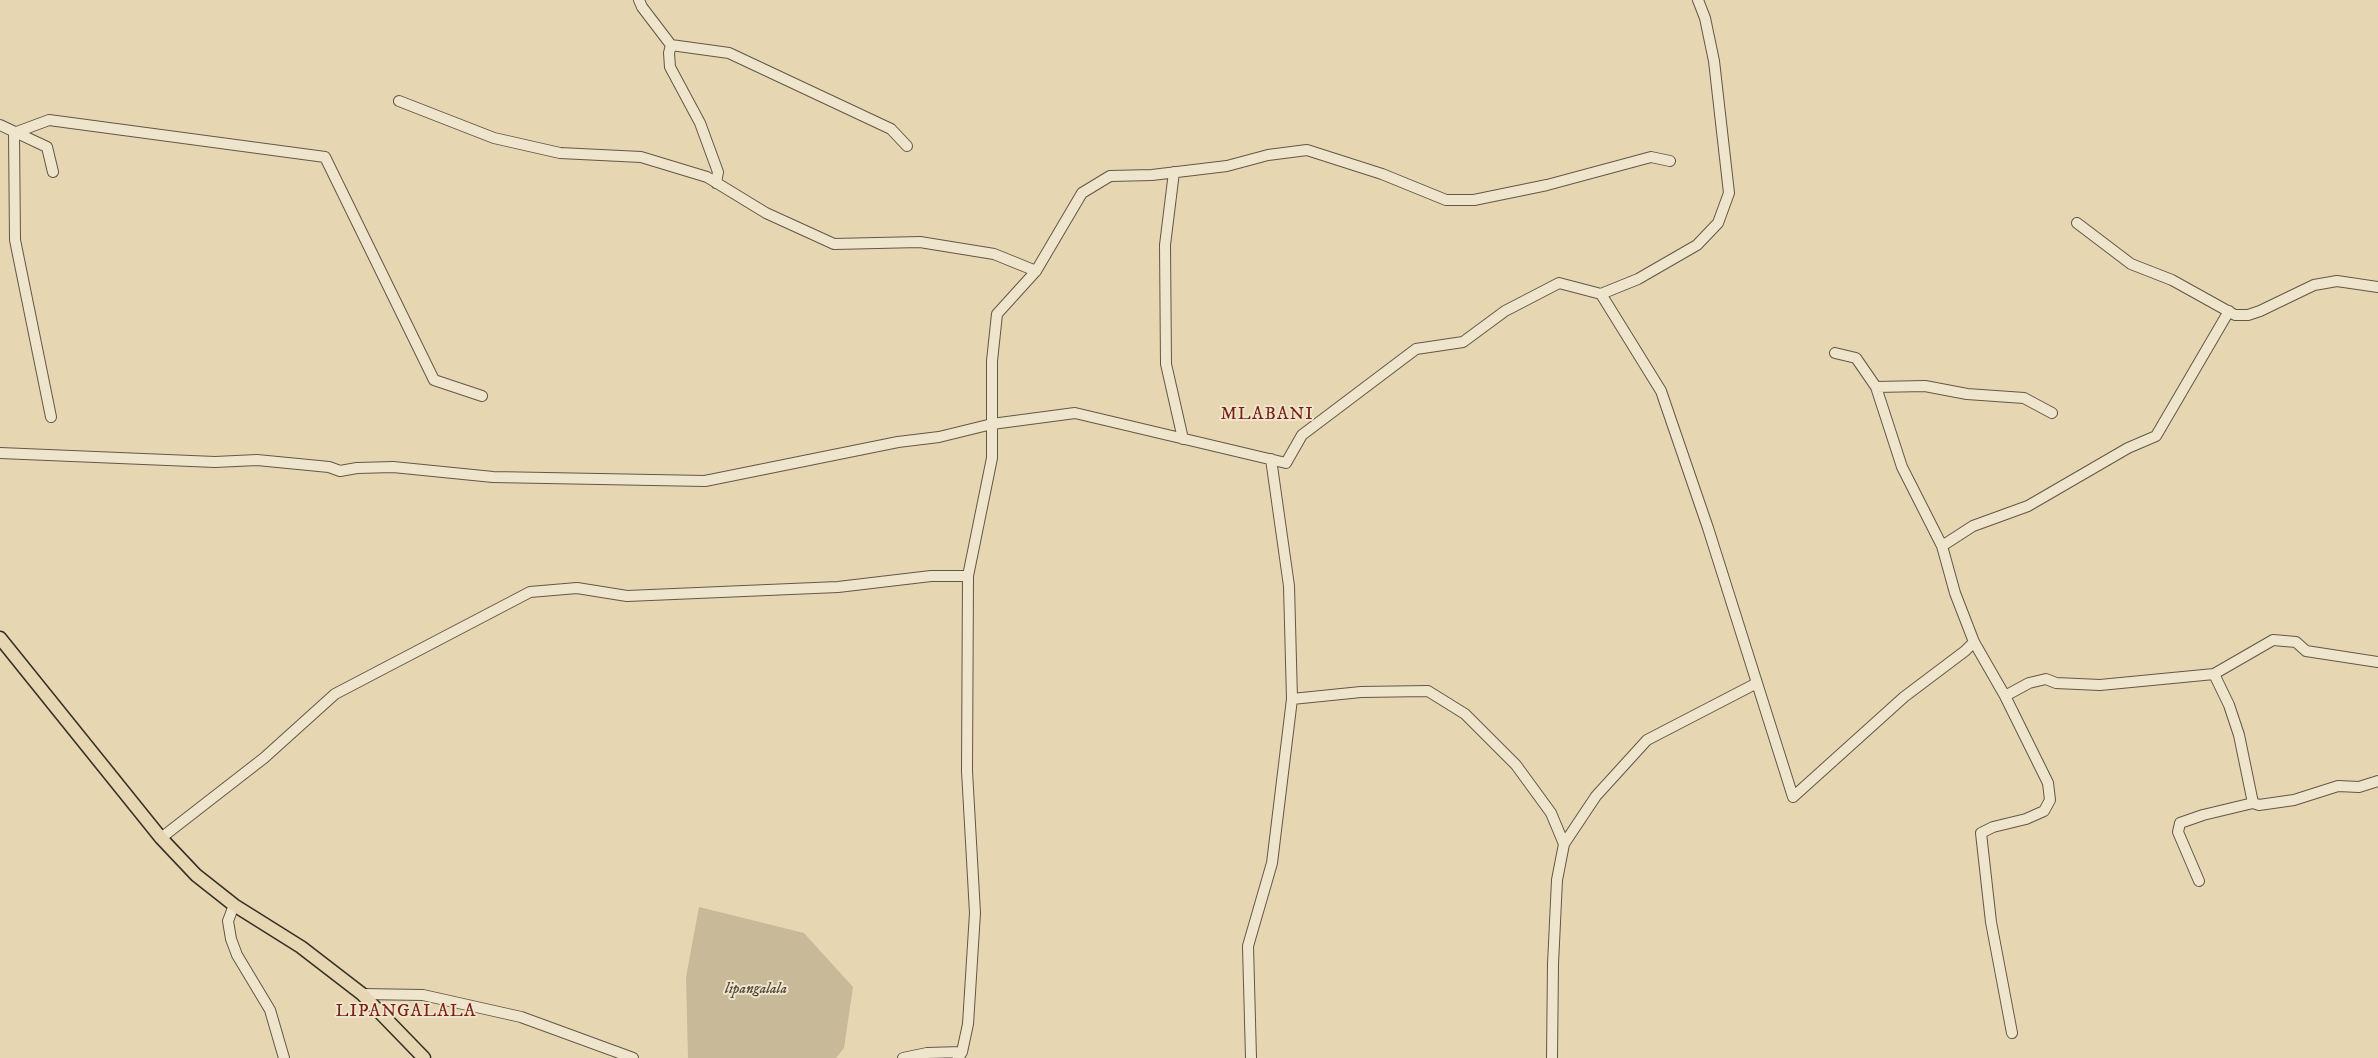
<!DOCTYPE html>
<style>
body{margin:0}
canvas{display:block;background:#e6d6b1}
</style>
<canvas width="2378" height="1058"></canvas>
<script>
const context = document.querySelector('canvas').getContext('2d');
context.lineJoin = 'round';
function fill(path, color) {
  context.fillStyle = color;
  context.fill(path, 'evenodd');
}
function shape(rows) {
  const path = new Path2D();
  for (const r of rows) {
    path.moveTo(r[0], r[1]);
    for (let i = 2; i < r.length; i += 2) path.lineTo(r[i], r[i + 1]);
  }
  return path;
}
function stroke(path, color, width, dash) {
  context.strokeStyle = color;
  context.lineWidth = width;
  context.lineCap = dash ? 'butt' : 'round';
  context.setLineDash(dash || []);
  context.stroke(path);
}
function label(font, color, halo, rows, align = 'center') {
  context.font = font + ' "IM FELL DW Pica",serif';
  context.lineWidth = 4;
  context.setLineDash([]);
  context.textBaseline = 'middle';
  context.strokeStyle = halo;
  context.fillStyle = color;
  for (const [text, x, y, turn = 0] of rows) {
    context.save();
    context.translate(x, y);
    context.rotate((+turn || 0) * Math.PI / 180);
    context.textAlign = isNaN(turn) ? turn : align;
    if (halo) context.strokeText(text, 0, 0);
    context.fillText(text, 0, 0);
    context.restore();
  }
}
const green = shape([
 [699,907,804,933,853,987,844,1048,836,1058,688,1058,686,977]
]);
const minor = shape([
 [639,0,642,7,671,45,729,53,891,129,907,146],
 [671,45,669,53,670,67,700,123,718,172,716,183],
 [399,101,494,138,560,153,641,157,707,177,766,213,834,244,920,242,994,254,1036,271],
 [0,125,47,147,53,172],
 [1174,172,1165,245,1166,364,1183,439],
 [2077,223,2131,264,2172,280,2235,315,2248,315,2260,311,2314,285,2337,281,2378,287],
 [1601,294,1661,391,1708,528,1793,797,1904,697,1965,651,1974,642],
 [1835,353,1856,358,1876,387,1902,467,1942,546,1955,593,1974,642,2005,696,2048,783,2050,800,2044,811,2026,819,1993,827,1981,833,1991,922,2012,1033],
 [1876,387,1925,386,1967,394,2024,398,2052,413],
 [51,417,15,240,14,133,49,120,325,157,434,380,482,396],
 [0,453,215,462,257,460,329,467,340,471,357,468,393,467,493,477,705,481,898,442,939,437,992,424,1075,413,1286,463,1302,435,1416,349,1463,342,1505,311,1559,283,1601,294,1638,279,1697,245,1718,223,1729,193,1714,61,1705,18,1698,0],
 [1942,546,1973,526,2028,506,2128,448,2156,436,2229,311],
 [2214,674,2229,705,2239,735,2253,803],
 [2005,696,2029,683,2046,679,2056,683,2100,685,2214,674,2273,640,2296,642,2306,651,2378,662],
 [1292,699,1361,692,1428,691,1465,714,1516,765,1551,813,1564,844,1557,880,1553,964,1552,1058],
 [161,838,264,758,335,694,530,592,577,588,627,596,838,587,931,576,968,576],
 [1564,844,1596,796,1647,740,1757,683],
 [2199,881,2178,832,2180,823,2203,815,2253,803,2259,805,2294,800,2338,786,2359,787,2378,781],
 [234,905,228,921,231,939,237,955,270,1010,284,1058],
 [362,994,423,995,521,1017,633,1058],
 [903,1058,927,1053,962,1052],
 [958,1058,962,1052,968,1024,975,913,967,771,968,576,992,458,992,361,997,314,1036,271,1082,193,1110,176,1152,175,1227,166,1268,155,1307,150,1382,174,1446,200,1474,200,1547,185,1651,157,1670,161],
 [1251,1058,1248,946,1272,863,1292,699,1289,586,1271,459]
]);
const major = shape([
 [0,638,161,838,196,875,234,905,301,947,362,994,424,1058]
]);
const parkNames = [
 ["lipangalala",756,990]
];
const quarterNames = [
 ["MLABANI",1267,415],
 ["LIPANGALALA",406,1012]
];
fill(green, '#c8b999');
stroke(minor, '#625847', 12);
stroke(major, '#362e24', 15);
stroke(minor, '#efe4cc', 10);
stroke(major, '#e6d6b1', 12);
label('italic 15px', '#534a3b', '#efe4cc', parkNames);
context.letterSpacing = '1px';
label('18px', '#7a1f14', '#efe4cc', quarterNames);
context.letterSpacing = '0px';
</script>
